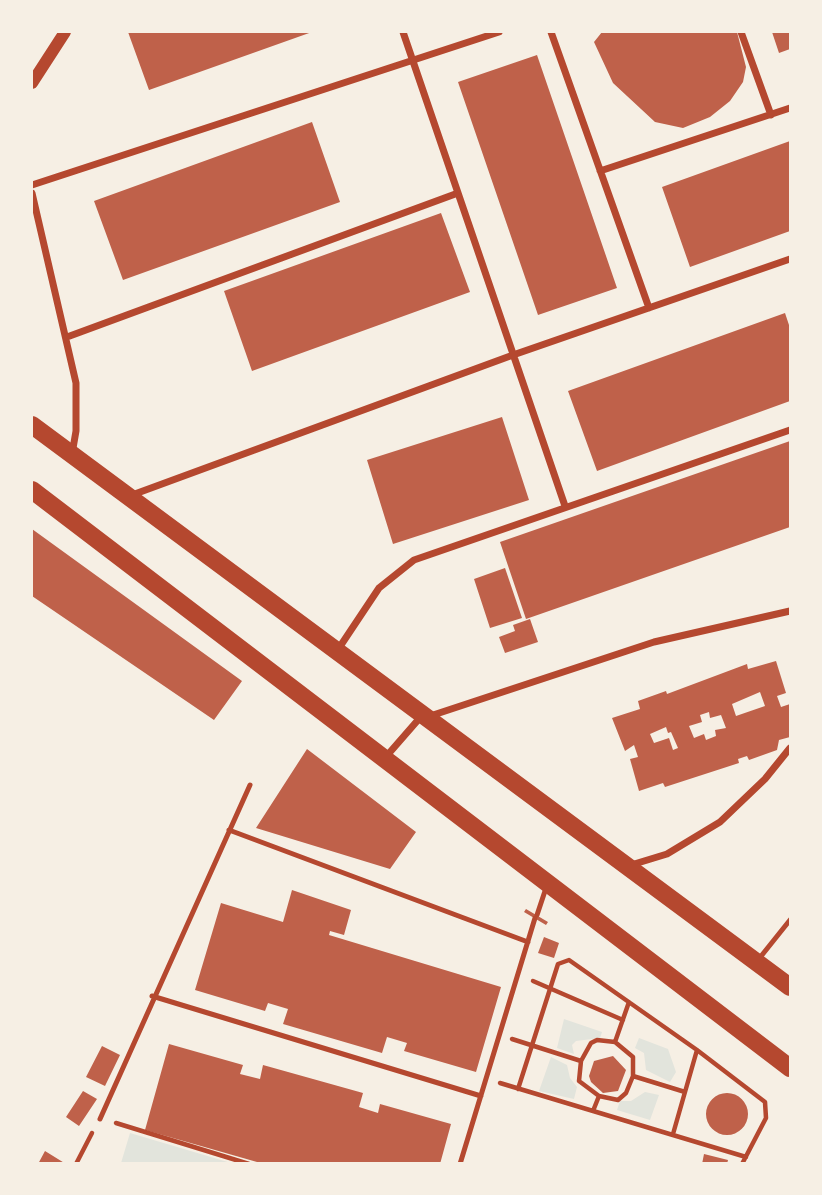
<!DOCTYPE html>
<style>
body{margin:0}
#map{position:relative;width:822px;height:1195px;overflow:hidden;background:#f6efe4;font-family:Ubuntu,sans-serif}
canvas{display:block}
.frame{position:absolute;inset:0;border:33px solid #f6efe4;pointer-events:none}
</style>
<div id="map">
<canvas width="822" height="1195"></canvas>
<div class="frame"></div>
</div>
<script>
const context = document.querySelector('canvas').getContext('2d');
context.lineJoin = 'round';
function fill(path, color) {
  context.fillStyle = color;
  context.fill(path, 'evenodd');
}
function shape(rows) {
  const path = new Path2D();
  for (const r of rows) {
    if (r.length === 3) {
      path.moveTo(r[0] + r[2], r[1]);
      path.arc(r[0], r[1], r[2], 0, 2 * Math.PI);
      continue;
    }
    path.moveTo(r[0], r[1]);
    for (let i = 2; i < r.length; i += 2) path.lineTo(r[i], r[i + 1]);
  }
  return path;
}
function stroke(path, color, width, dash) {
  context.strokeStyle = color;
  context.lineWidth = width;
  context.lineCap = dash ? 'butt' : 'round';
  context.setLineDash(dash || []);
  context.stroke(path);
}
const green = shape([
 [564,1019,602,1032,600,1038,576,1041,572,1045,574,1054,557,1048],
 [639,1038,668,1049,676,1072,670,1082,646,1070,644,1053,635,1048],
 [551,1057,567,1065,570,1078,577,1087,574,1099,539,1091],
 [645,1092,659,1095,650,1120,617,1110,620,1101,631,1101],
 [130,1133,231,1163,121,1163]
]);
const building = shape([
 [128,32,312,32,149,90],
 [602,32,737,32,746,67,743,82,730,101,710,117,683,128,655,122,613,83,594,42],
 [772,32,790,32,790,49,779,53],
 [537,55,617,288,538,315,458,82],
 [312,122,340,202,123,280,94,201],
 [790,141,790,231,690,267,662,187],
 [441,213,470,292,252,371,224,291],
 [785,313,790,328,790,401,597,471,568,391],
 [502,417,529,500,393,544,367,460],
 [790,441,790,527,526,619,500,542],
 [32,529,242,681,214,720,32,596],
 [505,568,522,618,490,628,474,579],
 [530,619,538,642,505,653,499,637,515,631,513,625],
 [776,661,786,693,777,696,781,707,790,704,790,737,779,740,777,750,749,760,747,756,738,759,739,763,665,787,663,783,639,791,630,759,638,757,634,745,625,751,612,718,640,709,638,701,666,691,667,694,747,664,748,669],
 [760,692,765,706,736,716,732,704],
 [709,712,710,718,721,715,726,728,715,730,716,736,706,740,704,734,694,738,689,726,702,722,700,715],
 [666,727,668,733,671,732,678,748,673,750,669,738,654,743,650,734],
 [307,749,416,832,390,869,256,828],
 [292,890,351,910,344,935,330,931,329,935,501,987,476,1072,404,1051,407,1043,387,1037,382,1053,283,1024,288,1009,268,1003,265,1011,195,990,221,903,283,922],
 [526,909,548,922,546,925,524,912],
 [544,937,559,943,554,958,538,953],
 [169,1044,243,1065,240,1074,260,1079,263,1065,363,1093,359,1107,378,1113,380,1104,451,1124,440,1164,264,1164,145,1130],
 [102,1046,120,1055,105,1086,86,1077],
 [613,1056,626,1070,618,1091,603,1093,591,1082,589,1076,594,1061],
 [83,1091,97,1099,79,1126,66,1117],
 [727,1114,21],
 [45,1151,66,1164,38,1164],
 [704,1154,728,1160,727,1164,702,1164]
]);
const path = shape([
 [533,981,623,1020],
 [512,1039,581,1061],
 [597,1040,615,1042,633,1057,633,1076,626,1093,618,1100,599,1096,579,1081,581,1061,591,1043,597,1040],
 [615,1042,629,1002],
 [633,1076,685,1092],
 [500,1083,746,1157],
 [518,1089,558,964,569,960,697,1050,765,1102,766,1118,742,1164],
 [593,1111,599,1096],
 [116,1123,249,1164],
 [673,1134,697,1050],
 [76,1164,92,1133]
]);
const service = shape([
 [229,830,528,942],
 [537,915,546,888],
 [758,960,790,920],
 [152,996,481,1096],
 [100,1119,250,785],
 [460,1164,535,918]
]);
const minor = shape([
 [403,32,565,506],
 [551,32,649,308],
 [741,32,771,115],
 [600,171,790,108],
 [32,185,499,32],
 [32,193,76,383,76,431,72,454],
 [67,337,458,193],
 [132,495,513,355,790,259],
 [337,651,379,588,414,560,790,430],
 [384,759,418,720,654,642,790,611],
 [631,865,667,854,720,822,765,779,790,748]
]);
const tertiary = shape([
 [32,83,65,32]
]);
const primary = shape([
 [32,425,790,987],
 [32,490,790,1068]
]);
fill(green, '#e2e4dc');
fill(building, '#bf614a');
stroke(path, '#b5482f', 4.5);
stroke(service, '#b5482f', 5);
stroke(minor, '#b5482f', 7);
stroke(tertiary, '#b5482f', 12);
stroke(primary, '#b5482f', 18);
</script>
